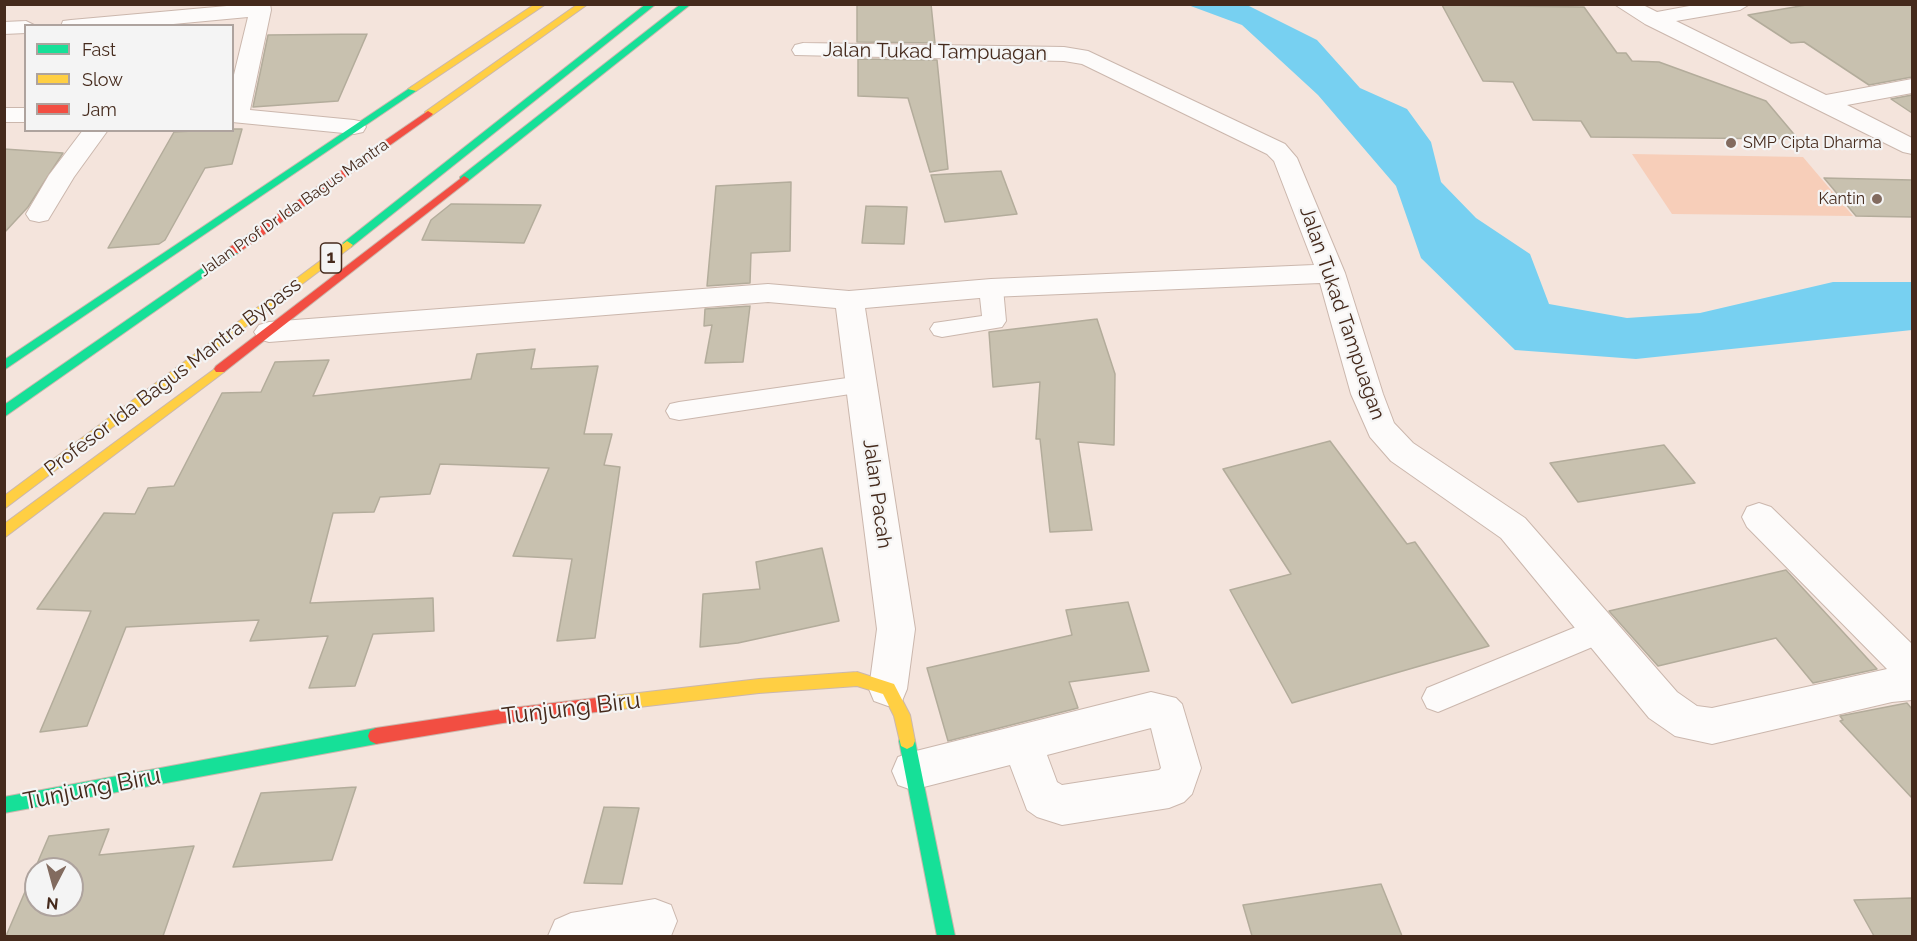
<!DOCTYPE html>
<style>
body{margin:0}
#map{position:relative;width:1917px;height:941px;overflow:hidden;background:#f4e4dc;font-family:Raleway,sans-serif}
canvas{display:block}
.frame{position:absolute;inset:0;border:6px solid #452a1c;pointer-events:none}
.legend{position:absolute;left:24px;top:24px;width:210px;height:108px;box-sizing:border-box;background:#f4f4f4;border:2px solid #aea39e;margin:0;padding:8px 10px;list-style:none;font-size:18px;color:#452a1c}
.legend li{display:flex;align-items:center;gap:12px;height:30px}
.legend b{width:30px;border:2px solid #aea39e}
.north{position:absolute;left:24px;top:857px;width:60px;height:60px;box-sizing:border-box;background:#f4f4f4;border:2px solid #aea39e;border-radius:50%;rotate:186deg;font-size:16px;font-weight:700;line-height:24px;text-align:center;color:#452a1c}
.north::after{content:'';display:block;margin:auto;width:21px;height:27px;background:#826b5f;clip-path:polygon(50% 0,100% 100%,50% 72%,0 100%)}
</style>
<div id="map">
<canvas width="1917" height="941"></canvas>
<div class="frame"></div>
<ul class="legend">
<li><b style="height:8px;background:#16e098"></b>Fast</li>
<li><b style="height:8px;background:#ffcf43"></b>Slow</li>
<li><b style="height:8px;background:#f24e42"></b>Jam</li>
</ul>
<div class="north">N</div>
</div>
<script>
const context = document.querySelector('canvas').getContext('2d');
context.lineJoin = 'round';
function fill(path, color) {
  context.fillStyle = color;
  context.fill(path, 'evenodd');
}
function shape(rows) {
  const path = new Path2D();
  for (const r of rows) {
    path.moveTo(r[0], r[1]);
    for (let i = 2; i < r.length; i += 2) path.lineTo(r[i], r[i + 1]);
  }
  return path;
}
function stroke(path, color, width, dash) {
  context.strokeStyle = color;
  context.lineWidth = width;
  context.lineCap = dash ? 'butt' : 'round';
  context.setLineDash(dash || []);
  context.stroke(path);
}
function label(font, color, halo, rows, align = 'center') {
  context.font = font + ' Raleway,sans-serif';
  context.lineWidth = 4.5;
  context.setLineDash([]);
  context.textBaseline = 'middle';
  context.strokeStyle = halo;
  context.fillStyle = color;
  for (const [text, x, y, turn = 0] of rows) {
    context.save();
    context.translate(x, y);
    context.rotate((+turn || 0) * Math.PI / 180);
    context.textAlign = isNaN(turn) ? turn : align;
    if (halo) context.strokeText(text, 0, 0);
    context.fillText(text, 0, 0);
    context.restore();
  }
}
const green = shape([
 [1632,154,1803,157,1853,216,1672,214]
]);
const water = shape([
 [1188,5,1247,5,1317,40,1360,88,1407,109,1431,142,1441,182,1476,218,1530,254,1549,304,1627,318,1700,313,1833,282,1912,282,1912,330,1636,359,1515,350,1421,258,1396,186,1318,95,1242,25]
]);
const building = shape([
 [857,4,931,4,935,43,857,42,857,4],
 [1812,4,1912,4,1912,77,1869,85,1804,42,1791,43,1748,15,1812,4],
 [1442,5,1584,7,1617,53,1626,53,1632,61,1659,62,1766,101,1798,139,1591,137,1581,121,1533,120,1513,82,1483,81,1442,5],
 [367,34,338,101,253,107,268,35,367,34],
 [858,59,937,60,948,169,930,172,908,98,858,96,858,59],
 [1912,95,1912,113,1891,99,1912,95],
 [232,129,242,129,232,164,205,168,165,240,159,244,108,248,174,132,232,129],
 [4,149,63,153,28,207,4,233,4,149],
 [1001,171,1017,214,945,222,931,175,1001,171],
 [1824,178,1912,180,1912,217,1856,216,1824,178],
 [791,182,790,251,751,253,750,283,707,286,716,186,791,182],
 [451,204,453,204,541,205,524,243,422,240,431,220,451,204],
 [866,206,907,207,904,244,862,243,866,206],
 [750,306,743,362,705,363,712,325,704,326,705,309,750,306],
 [1097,319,1115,374,1114,445,1078,442,1092,530,1050,532,1040,439,1036,439,1040,382,993,387,989,332,1097,319],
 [535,349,531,369,598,366,584,434,612,434,604,465,620,467,595,638,557,641,572,559,513,556,549,468,440,464,430,494,380,497,374,512,333,513,310,603,433,598,434,631,373,634,355,686,309,688,328,636,250,641,259,620,126,627,87,726,40,732,91,611,37,609,104,513,135,514,148,488,174,486,222,393,261,392,275,362,329,360,313,396,471,379,477,354,535,349],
 [1330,441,1407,544,1415,542,1489,646,1292,703,1230,590,1291,574,1223,469,1330,441],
 [1664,445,1695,483,1578,502,1550,463,1664,445],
 [822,548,839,621,738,643,700,647,703,594,760,589,756,562,822,548],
 [1786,570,1877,669,1813,683,1776,638,1658,666,1609,611,1786,570],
 [1128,602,1149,671,1069,682,1078,708,948,741,927,668,1072,635,1066,610,1128,602],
 [1907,703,1912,709,1912,798,1840,721,1843,720,1840,716,1907,703],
 [356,787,332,860,233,867,261,793,356,787],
 [604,807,639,808,622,884,584,883,604,807],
 [109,829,99,855,194,846,163,936,6,936,49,836,109,829],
 [36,869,72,869,72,905,36,905,36,869],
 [1381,884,1402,936,1252,936,1243,905,1381,884],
 [1912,898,1912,936,1874,936,1854,900,1912,898]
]);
const lane = shape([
 [991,280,999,283,1003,288,1006,321,1002,327,942,337,934,335,930,329,934,323,982,316,979,288,983,283,991,280],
 [861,376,870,379,874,385,870,391,679,420,670,418,666,411,670,404,679,402,861,376],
 [1598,618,1609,622,1613,631,1609,640,1438,712,1427,708,1422,698,1427,688,1598,618]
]);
const street = shape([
 [249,4,270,4,271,10,250,110,354,120,363,122,366,127,363,132,354,134,232,122,232,83,248,17,152,26,61,26,63,21,71,20,249,4],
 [1614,4,1641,4,1657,12,1700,4,1750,4,1740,10,1676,21,1826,95,1912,79,1912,93,1847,105,1912,138,1912,154,1903,152,1645,24,1614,4],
 [26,21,36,26,26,26,26,33,4,34,4,22,26,21],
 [803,43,1064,47,1088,51,1285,144,1297,158,1345,273,1383,394,1394,423,1413,443,1525,518,1677,692,1697,706,1712,708,1887,669,1747,527,1742,517,1747,507,1759,503,1771,507,1912,644,1912,700,1892,702,1712,744,1675,736,1649,718,1501,538,1391,461,1370,437,1351,394,1320,283,991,297,865,308,915,629,907,689,902,701,888,706,874,701,869,689,877,629,836,308,768,302,269,342,259,339,254,332,259,325,269,322,768,284,849,291,991,279,1314,265,1274,161,1267,154,1082,64,1064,61,795,55,792,50,795,45,803,43],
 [4,108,26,108,26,122,4,122,4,108],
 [83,130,108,130,74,177,48,220,39,222,30,220,26,214,49,175,83,130],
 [1151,692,1176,698,1182,704,1201,768,1192,794,1184,802,1169,808,1062,825,1037,817,1027,810,1010,765,912,790,898,785,892,771,898,757,912,752,1151,692],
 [1151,728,1161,768,1159,770,1062,785,1057,782,1047,755,1151,728],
 [655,899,671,905,677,921,671,936,548,936,555,920,571,913,655,899]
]);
const fast = shape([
 [646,4,656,4,351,247,343,247,343,243,646,4],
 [681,4,691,4,468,181,460,181,460,177,681,4],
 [413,86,418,89,416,91,4,370,4,360,413,86],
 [234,246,240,250,238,253,4,417,4,405,234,246],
 [376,728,382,731,384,736,382,741,376,744,4,813,4,797,376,728],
 [907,733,913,736,915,741,955,936,937,936,899,741,901,736,907,733]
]);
const slow = shape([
 [535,4,546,4,416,91,408,89,535,4],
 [578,4,588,4,431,116,425,116,425,112,578,4],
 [347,241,353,245,351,247,4,509,4,496,347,241],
 [220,365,224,366,226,369,224,372,4,538,4,524,220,365],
 [857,672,894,684,910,715,915,741,913,746,907,749,901,746,894,716,883,694,857,686,759,693,613,710,607,708,605,703,607,698,613,696,759,679,857,672]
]);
const jam = shape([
 [428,111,433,114,431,116,238,253,230,253,230,247,428,111],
 [464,176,469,179,468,181,224,372,216,372,214,369,216,366,464,176],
 [613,696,619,698,621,703,619,708,613,710,503,723,376,744,370,741,368,736,370,731,376,728,503,709,613,696]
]);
const markers = [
 [1731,143,6,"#826b5f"],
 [1877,199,6,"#826b5f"]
];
const farPoinames = [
 ["SMP Cipta Dharma",1743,143],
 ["Kantin",1865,199,"right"]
];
const farStreetnames = [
 ["Jalan Prof Dr Ida Bagus Mantra",294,208,-35]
];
const shields = [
 [331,258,21]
];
const shieldNames = [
 ["1",331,258]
];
const streetNames = [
 ["Jalan Tukad Tampuagan",935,52,1],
 ["Jalan Tukad Tampuagan",1342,313,71],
 ["Profesor Ida Bagus Mantra Bypass",173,377,-37],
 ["Jalan Pacah",877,494,82]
];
const nearStreetnames = [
 ["Tunjung Biru",571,709,-7],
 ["Tunjung Biru",92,789,-11]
];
fill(green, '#f7ceb9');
fill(water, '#77d0f1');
fill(building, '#c8c1af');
stroke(building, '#b3ac9b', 1.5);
stroke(lane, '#cbb7ad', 2);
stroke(street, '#cbb7ad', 2);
stroke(fast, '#cbb7ad', 2);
stroke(slow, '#cbb7ad', 2);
stroke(jam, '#cbb7ad', 2);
fill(lane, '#fdfbfa');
fill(street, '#fdfbfa');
fill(fast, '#16e098');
fill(slow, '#ffcf43');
fill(jam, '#f24e42');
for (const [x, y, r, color] of markers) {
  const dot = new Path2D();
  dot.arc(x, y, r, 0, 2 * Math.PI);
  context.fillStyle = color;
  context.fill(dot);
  stroke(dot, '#f4f4f4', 2);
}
label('16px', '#452a1c', '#f4f4f4', farPoinames, 'left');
label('16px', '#452a1c', '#f4f4f4', farStreetnames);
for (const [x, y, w] of shields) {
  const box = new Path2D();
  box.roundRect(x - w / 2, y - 15, w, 30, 4.5);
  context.fillStyle = '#f4f4f4';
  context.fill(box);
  stroke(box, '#452a1c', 1.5);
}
label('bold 18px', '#452a1c', null, shieldNames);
label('20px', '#452a1c', '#f4f4f4', streetNames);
label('24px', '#452a1c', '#f4f4f4', nearStreetnames);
</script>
